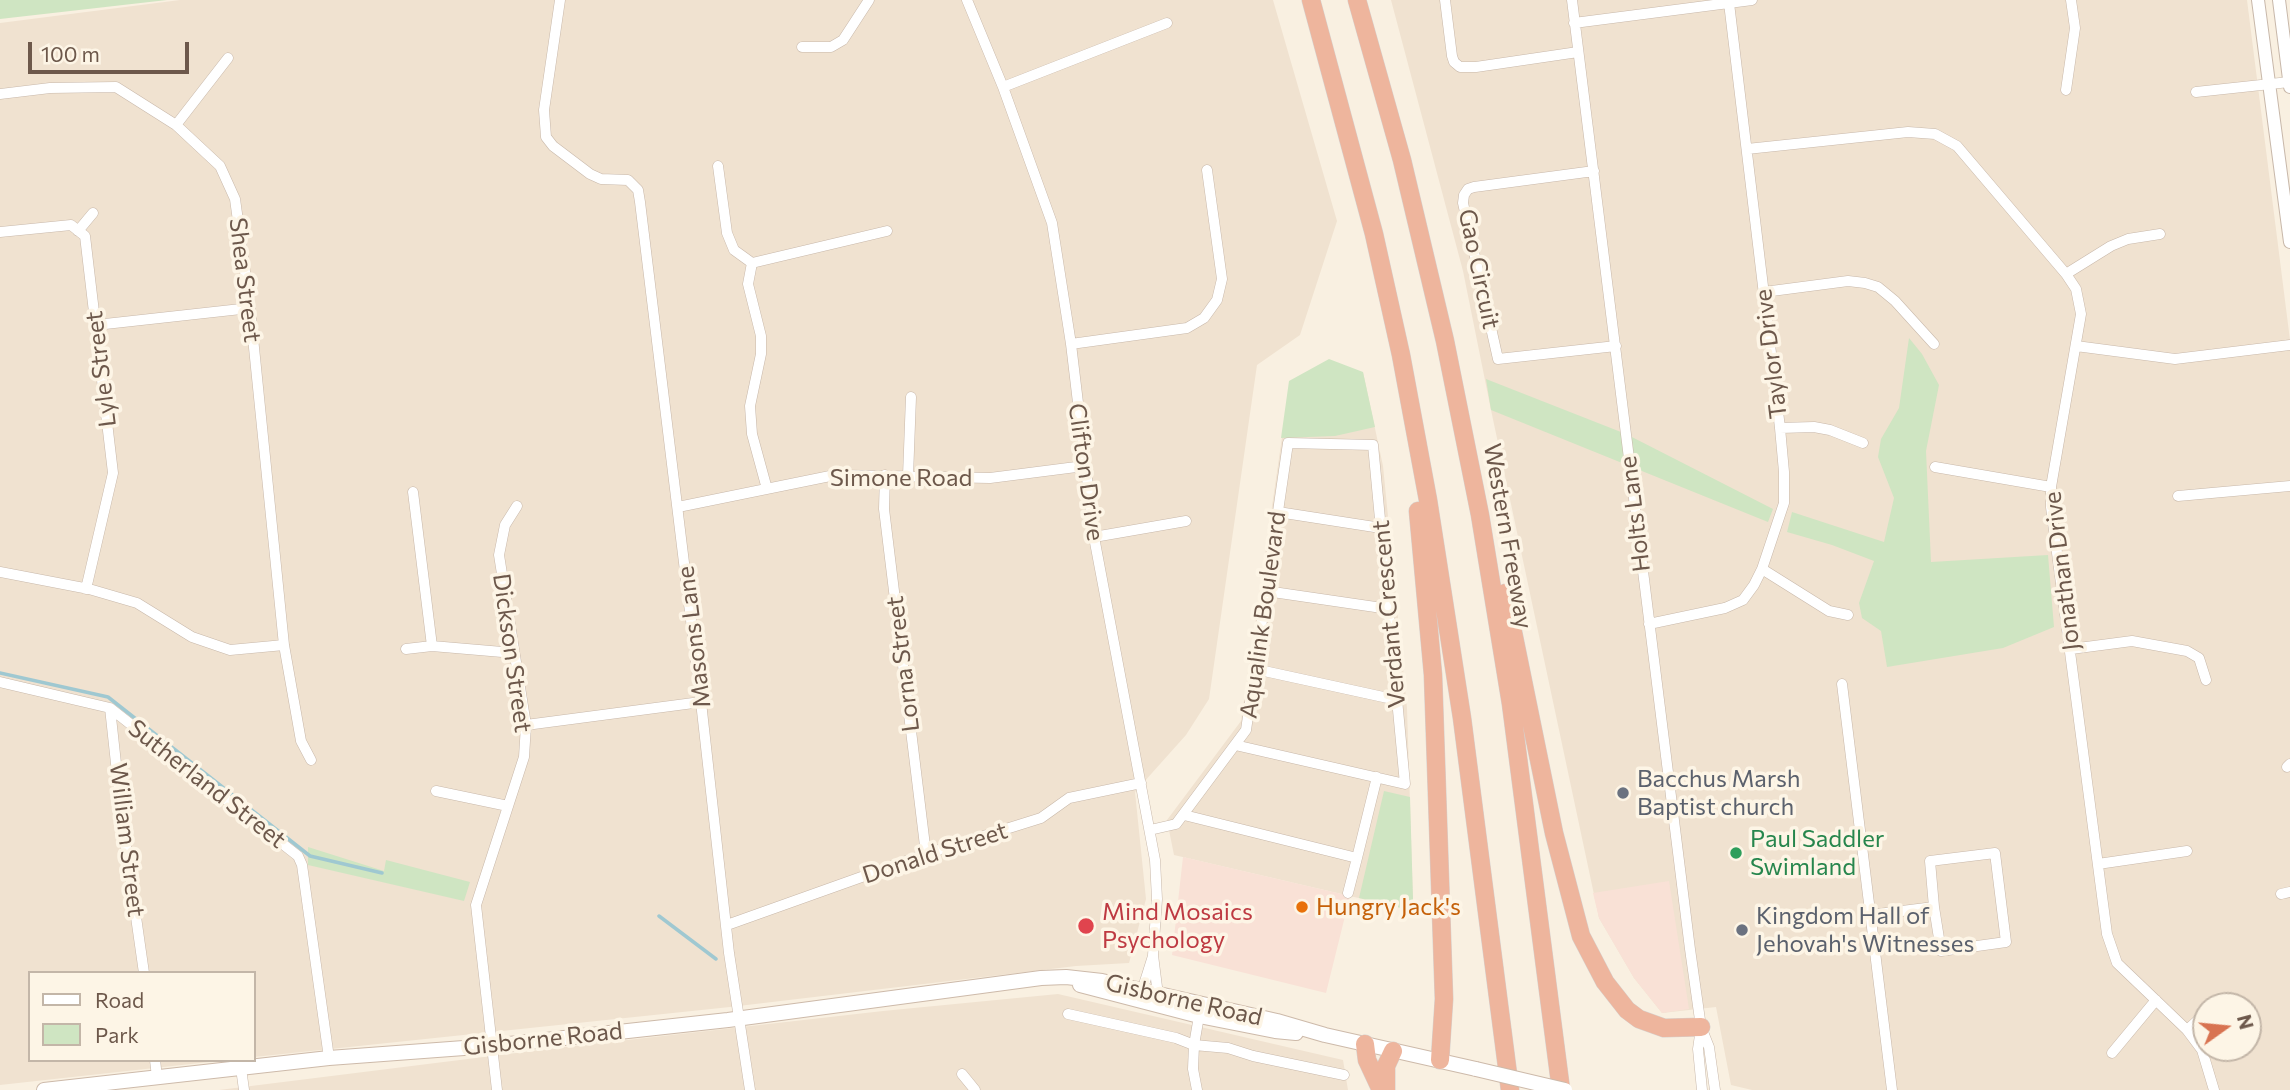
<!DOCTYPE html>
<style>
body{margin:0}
#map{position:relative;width:2290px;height:1090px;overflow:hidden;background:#f9f0e1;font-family:Commissioner,sans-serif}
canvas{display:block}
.legend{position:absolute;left:28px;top:971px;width:228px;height:91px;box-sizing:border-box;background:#fdf5e6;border:2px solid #c3b6a8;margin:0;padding:9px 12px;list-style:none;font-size:21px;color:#6d584b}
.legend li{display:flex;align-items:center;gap:14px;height:35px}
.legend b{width:35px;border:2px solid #c3b6a8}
.north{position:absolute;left:2192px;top:992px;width:70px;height:70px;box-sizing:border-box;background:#fdf5e6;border:2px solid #c3b6a8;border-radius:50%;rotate:75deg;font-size:19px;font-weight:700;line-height:28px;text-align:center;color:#6d584b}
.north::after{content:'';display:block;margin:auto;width:24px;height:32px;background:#d87351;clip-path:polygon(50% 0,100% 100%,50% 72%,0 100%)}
.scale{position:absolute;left:28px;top:42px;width:161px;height:32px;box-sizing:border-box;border:4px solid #6d584b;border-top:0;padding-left:9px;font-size:21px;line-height:24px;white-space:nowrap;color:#6d584b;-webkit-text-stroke:5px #fdf5e6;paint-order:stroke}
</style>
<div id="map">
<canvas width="2290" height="1090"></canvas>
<ul class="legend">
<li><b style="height:9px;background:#fff"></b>Road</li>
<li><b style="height:19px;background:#cfe5c2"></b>Park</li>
</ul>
<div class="north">N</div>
<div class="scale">100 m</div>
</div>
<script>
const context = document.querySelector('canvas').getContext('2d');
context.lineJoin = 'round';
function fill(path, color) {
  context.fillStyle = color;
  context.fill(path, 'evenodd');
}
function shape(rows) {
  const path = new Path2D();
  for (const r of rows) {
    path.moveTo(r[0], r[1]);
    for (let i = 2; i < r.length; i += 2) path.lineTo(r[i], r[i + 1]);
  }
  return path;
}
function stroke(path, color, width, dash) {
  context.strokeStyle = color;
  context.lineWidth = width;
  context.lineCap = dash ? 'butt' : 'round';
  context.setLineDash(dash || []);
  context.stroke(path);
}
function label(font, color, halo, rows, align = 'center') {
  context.font = font + ' Commissioner,sans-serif';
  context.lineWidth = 7;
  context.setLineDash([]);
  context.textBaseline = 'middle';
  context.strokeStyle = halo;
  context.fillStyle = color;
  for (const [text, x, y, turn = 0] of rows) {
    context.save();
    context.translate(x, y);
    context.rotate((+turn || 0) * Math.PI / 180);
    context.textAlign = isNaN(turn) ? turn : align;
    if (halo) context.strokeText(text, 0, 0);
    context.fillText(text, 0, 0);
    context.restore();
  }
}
const residential = shape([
 [180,0,1273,0,1337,221,1300,335,1257,365,1209,699,1186,735,1135,792,1146,899,1129,963,1076,966,730,1007,254,1057,254,973,30,973,30,1060,227,1060,0,1085,0,23],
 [1391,0,2247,0,2290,340,2290,1090,1752,1090,1731,1085,1716,1007,1662,1013,1634,978,1599,918,1491,410,1463,271],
 [2206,1006,2248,1006,2248,1048,2206,1048],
 [1363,372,1383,466,1407,708,1413,900,1410,910,1174,855,1167,820,1241,721,1290,382],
 [1058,994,1343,1060,1348,1090,219,1090,548,1049,883,1011]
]);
const commercial = shape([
 [1183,857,1350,896,1326,993,1172,955],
 [1669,881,1689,1009,1662,1013,1634,978,1599,918,1593,893]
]);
const green = shape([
 [0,0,167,0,0,19],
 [1909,338,1922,354,1939,385,1926,451,1931,562,2048,555,2054,627,2003,648,1887,667,1881,631,1862,618,1859,603,1874,561,1832,545,1787,532,1792,512,1884,542,1894,498,1878,457,1881,439,1899,408],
 [1329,359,1363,372,1375,427,1335,436,1281,438,1289,381],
 [1486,379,1626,434,1773,509,1768,522,1491,410],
 [1384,791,1410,797,1413,900,1410,910,1359,898],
 [308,847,384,871,386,860,470,882,464,901,308,865]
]);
const stream = shape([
 [0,673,108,697,310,856,382,873],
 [659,916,716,959]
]);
const minor = shape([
 [560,0,544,110,546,137,553,146,590,174,601,179,628,180,638,190,640,202,701,702,729,953,750,1090],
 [967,0,1003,87,1052,223,1071,344,1094,537,1155,860,1157,899,1153,955,1158,995],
 [1445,0,1452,56,1454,62,1460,67,1476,67,1578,52],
 [1572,0,1690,949,1701,1027,1709,1047,1715,1090],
 [1574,23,1752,0],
 [802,47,831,47,843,40,869,0],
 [1003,87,1167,23],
 [2066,90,2075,28,2071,0],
 [2196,92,2289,82],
 [0,94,50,88,116,87,176,125,220,166,235,199,250,308,284,645,301,741,311,760],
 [176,125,228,58],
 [1747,149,1908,132,1935,134,1957,146,2066,274,2076,289,2081,314,2051,487,2051,507,2107,934,2117,963,2187,1030,2202,1050,2214,1090],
 [718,166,727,233,734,250,752,263],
 [1594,171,1474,187,1468,189,1464,195,1463,203,1498,359,1616,346],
 [78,231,93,213],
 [0,232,71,225,85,236,113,473,86,589],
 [2066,274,2111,246,2128,239,2160,234],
 [1764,292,1848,281,1865,283,1878,287,1895,301,1934,344],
 [96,325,250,308],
 [1071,344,1187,328,1204,318,1217,300,1222,279,1207,170],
 [2076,346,2175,359,2290,345],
 [1780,428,1814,427,1830,430,1863,443],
 [1935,467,2051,487],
 [885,475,884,509,926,854],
 [908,476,911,397],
 [767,489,752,434,750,406,761,354,761,336,748,284,752,263,887,231],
 [413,492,432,646],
 [2178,496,2290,486],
 [678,507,835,475,990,478,1084,466],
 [1278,512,1381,528],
 [1094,537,1186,521],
 [1762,569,1829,611,1848,615],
 [0,572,89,589,137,603,192,637,230,650,284,645],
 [1266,591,1389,609],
 [1649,624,1725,608,1743,600,1754,585,1762,569,1784,503,1784,472,1780,428,1729,3],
 [406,649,432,646,514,653],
 [2071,649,2132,641,2187,651,2199,658,2206,680],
 [1255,669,1397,700],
 [0,682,110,708,298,856,302,865,329,1058],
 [1842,684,1892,1090],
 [110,708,122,819,144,973],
 [526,725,701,702],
 [2287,767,2290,764],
 [436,791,508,806],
 [1184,815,1357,858,1377,777],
 [1150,830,1176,824,1246,730,1288,443,1373,445,1405,784,1235,745],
 [2098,864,2187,851],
 [1348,893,1357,858],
 [2281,894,2290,892],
 [1870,915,1934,907,1941,951,2006,942,1995,853,1930,861,1934,907],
 [727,925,926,854,1041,818,1069,798,1141,783],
 [1142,991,1153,956],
 [2214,1006,2218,1002],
 [1068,1014,1176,1038,1194,1045,1228,1048,1253,1056,1344,1075],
 [1701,1028,1698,1049,1702,1090],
 [2187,1030,2206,1013],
 [2112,1053,2156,1000],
 [155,1060,157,1077],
 [241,1068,244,1090],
 [962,1074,975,1090],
 [497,1090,476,905,524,757,526,725,499,555,505,525,517,506],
 [1197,1090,1193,1069,1194,1045,1199,1016]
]);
const tertiary = shape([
 [2258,0,2290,242],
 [2279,0,2290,87]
]);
const secondary = shape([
 [1080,985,1199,1016,1275,1031,1296,1033],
 [44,1090,329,1058,491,1046,728,1020,1041,978,1066,977,1102,981,1277,1021,1325,1035,1476,1069]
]);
const motorway = shape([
 [1311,0,1374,234,1401,355,1428,500,1462,718,1510,1090],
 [1357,0,1402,160,1445,341,1480,515,1511,704,1561,1090],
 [1418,511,1433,675,1444,999,1440,1060],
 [1505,593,1554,833,1581,936,1605,982,1627,1010,1639,1019,1664,1028,1701,1027],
 [1365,1044,1367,1060,1381,1090],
 [1386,1090,1386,1066,1393,1051]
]);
const secondaryBridge = shape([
 [1476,1069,1565,1090]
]);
const markers = [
 [1623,793,7,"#6b7280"],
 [1736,853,7,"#2e9e5b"],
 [1302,907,7,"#e8710a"],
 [1086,926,9,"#e0444e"],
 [1742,930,7,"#6b7280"]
];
const streetNames = [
 ["Gao Circuit",1479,269,78],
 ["Shea Street",245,280,83],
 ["Taylor Drive",1771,354,-97],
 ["Lyle Street",101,369,-97],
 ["Clifton Drive",1086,472,82],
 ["Simone Road",901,478],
 ["Holts Lane",1635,514,-97],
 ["Western Freeway",1508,536,80],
 ["Jonathan Drive",2062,571,-97],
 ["Verdant Crescent",1389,614,-95],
 ["Aqualink Boulevard",1263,615,-82],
 ["Masons Lane",694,637,-97],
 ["Dickson Street",512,653,82],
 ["Lorna Street",903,664,-97],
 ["Sutherland Street",207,784,38],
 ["William Street",127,840,83],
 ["Donald Street",935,853,-18],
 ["Gisborne Road",1184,1000,13],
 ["Gisborne Road",543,1039,-6]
];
const worshipNames = [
 ["Bacchus Marsh",1637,779],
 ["Baptist church",1637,807],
 ["Kingdom Hall of",1756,916],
 ["Jehovah's Witnesses",1756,944]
];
const leisureNames = [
 ["Paul Saddler",1750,839],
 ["Swimland",1750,867]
];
const foodNames = [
 ["Hungry Jack's",1316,907]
];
const healthNames = [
 ["Mind Mosaics",1102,912],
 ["Psychology",1102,940]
];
fill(residential, '#f0e2d0');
fill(commercial, '#f9e1d6');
fill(green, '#cfe5c2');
stroke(stream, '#9fc8d1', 3.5);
stroke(minor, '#c8b8aa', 11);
stroke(tertiary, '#c8b8aa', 14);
stroke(secondary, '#cdbaaa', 16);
stroke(motorway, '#d6d0cd', 19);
stroke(minor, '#fff', 10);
stroke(tertiary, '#fff', 12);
stroke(secondary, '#fff', 14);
stroke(motorway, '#eeb59d', 18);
stroke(secondaryBridge, '#cdbaaa', 16, []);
stroke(secondaryBridge, '#fff', 14);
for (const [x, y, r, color] of markers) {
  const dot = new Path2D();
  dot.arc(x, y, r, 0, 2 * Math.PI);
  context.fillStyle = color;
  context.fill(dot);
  stroke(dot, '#fdf5e6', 2.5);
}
label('24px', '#6d584b', '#fdf5e6', streetNames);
label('24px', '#5b616d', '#fdf5e6', worshipNames, 'left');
label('24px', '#27864d', '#fdf5e6', leisureNames, 'left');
label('24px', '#c56008', '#fdf5e6', foodNames, 'left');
label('24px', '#be3a42', '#fdf5e6', healthNames, 'left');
</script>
